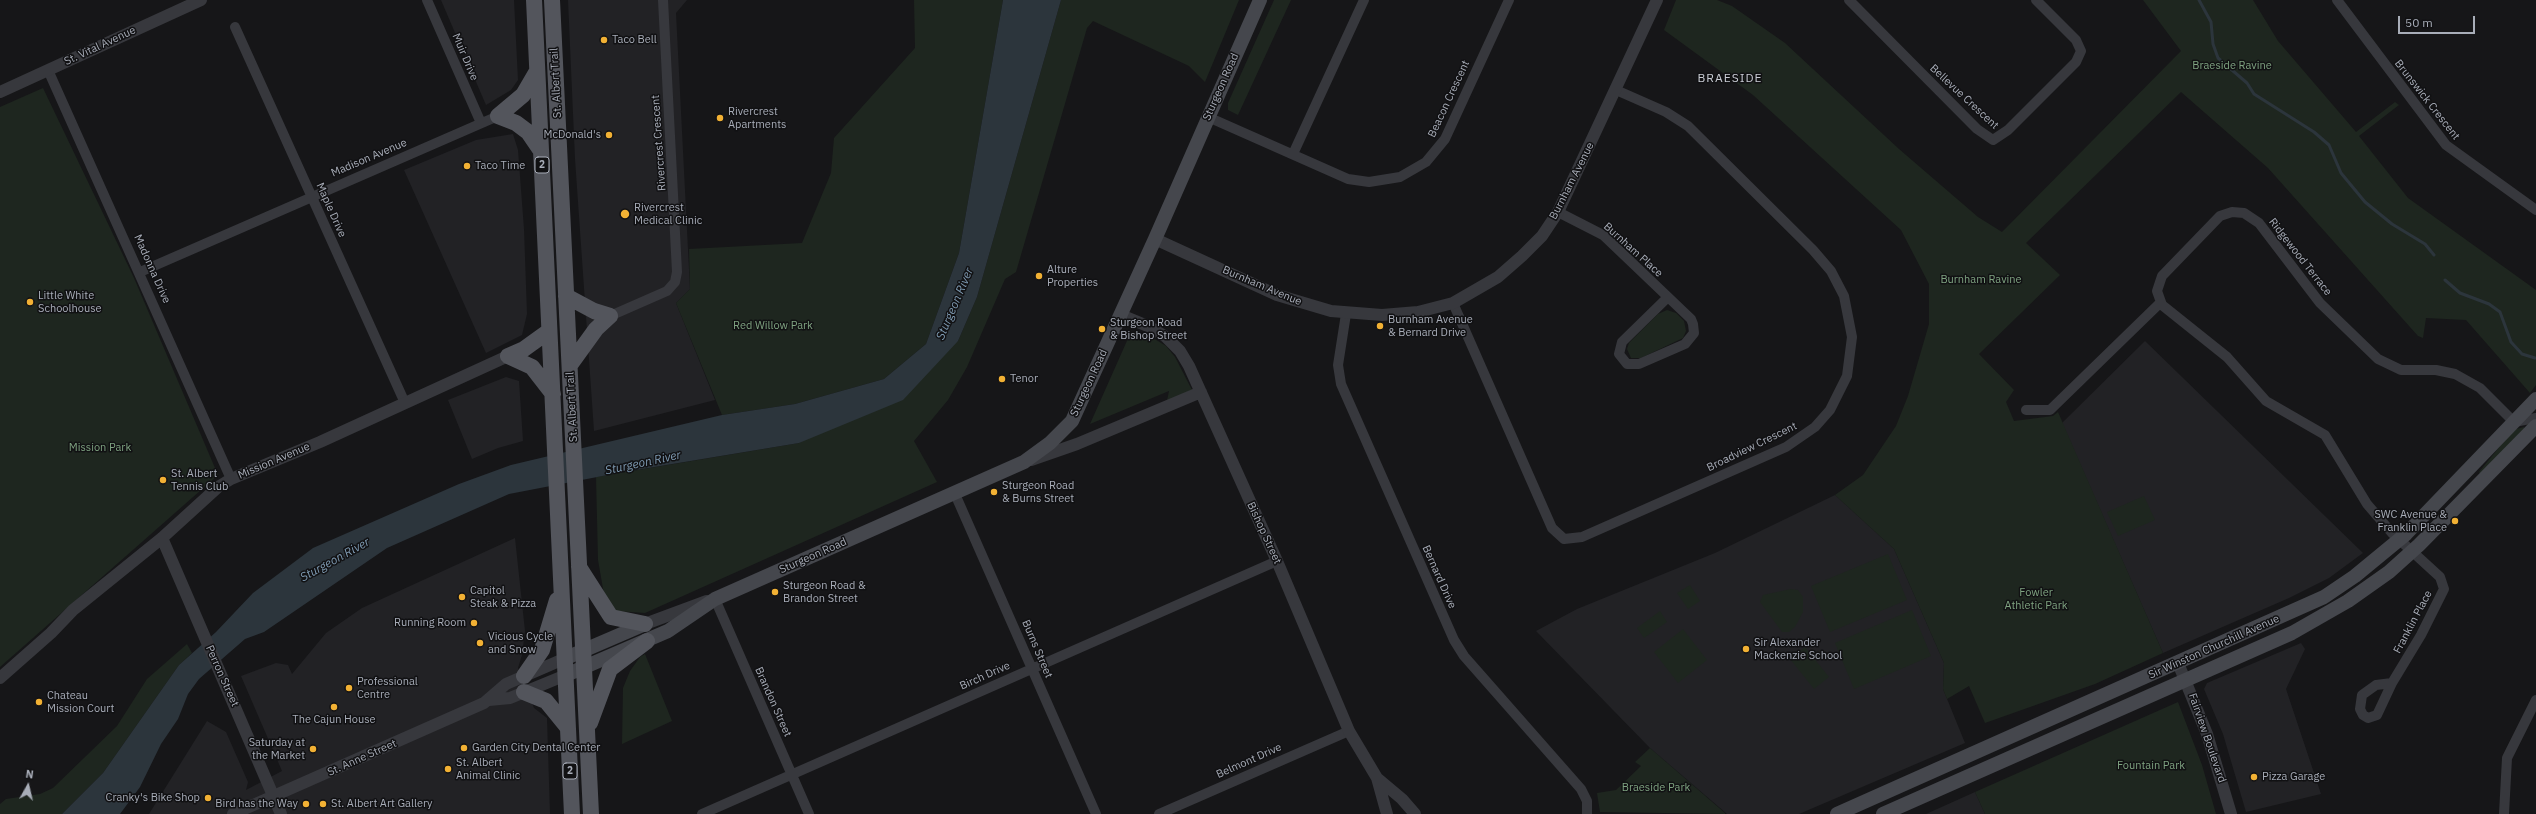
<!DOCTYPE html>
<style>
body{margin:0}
#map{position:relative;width:2536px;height:814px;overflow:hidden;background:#161618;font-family:"IBM Plex Sans",sans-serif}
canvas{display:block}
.north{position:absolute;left:8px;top:766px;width:40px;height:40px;-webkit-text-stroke:3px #111113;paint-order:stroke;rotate:8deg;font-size:11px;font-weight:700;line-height:16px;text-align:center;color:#a8adb8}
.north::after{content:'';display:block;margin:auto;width:14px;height:18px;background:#a8adb8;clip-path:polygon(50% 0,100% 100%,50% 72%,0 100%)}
.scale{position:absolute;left:2398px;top:16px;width:77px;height:18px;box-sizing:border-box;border:2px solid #a8adb8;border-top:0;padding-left:5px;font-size:12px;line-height:14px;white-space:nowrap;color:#a8adb8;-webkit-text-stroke:3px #111113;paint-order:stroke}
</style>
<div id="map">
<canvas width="2536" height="814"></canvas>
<div class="north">N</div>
<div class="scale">50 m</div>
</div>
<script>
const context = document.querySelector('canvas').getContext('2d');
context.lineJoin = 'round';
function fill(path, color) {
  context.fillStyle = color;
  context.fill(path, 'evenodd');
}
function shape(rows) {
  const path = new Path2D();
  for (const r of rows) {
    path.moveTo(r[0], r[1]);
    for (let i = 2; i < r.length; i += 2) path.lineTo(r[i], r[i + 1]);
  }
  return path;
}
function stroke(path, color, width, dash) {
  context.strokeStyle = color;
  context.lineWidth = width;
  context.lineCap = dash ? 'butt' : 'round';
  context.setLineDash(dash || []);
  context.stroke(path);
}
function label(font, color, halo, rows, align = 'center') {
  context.font = font + ' "IBM Plex Sans",sans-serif';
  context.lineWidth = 3;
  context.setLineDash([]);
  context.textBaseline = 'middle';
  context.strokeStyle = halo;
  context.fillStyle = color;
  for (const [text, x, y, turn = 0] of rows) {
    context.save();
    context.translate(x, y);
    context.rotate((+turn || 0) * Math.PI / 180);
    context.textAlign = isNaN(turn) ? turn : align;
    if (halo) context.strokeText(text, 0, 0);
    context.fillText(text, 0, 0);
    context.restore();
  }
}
const built = shape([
 [441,0,514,0,518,80,511,90,486,105],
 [568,0,687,0,676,13,690,289,676,303,715,400,594,431,575,159],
 [513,134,518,150,524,229,527,314,522,335,486,353,404,170,476,140],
 [2145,341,2363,553,2329,578,2289,598,2163,653,2062,423],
 [506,377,519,381,523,441,498,448,472,459,448,400],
 [1835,495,1894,549,1944,663,1943,689,1965,743,1799,814,1727,814,1650,748,1536,631,1577,609,1715,553],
 [515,538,525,631,522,655,518,668,534,708,547,718,550,814,149,814,207,721,226,732,248,782,246,790,282,771,241,676,276,663,288,665,292,674,326,633,362,608],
 [2301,643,2305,649,2286,689,2321,794,2246,812,2223,734,2204,689,2207,683],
 [1975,792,1985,814,1926,814]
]);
const green = shape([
 [914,0,1003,0,959,253,926,344,884,379,795,404,722,415,676,303,690,289,689,249,802,243,831,173,834,138,915,48],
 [1061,0,1239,0,1205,82,1189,66,1093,21,1087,28,1016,272,1005,279,967,367,948,400,914,441,937,482,645,613,616,611,605,600,598,560,596,477,799,443,958,341,977,297],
 [1274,0,1291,0,1238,115,1228,110,1228,103],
 [1676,0,1717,0,1732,6,1785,43,1899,149,1978,217,2002,232,2181,51,2143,0,2253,0,2278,41,2356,132,2395,102,2399,105,2359,136,2408,198,2536,290,2536,385,2530,393,2466,320,2426,318,2423,338,2418,336,2268,168,2181,92,2026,243,2060,275,1979,354,2014,390,2006,402,2014,421,2053,416,2058,412,2163,653,2095,684,1985,723,1969,686,1947,699,1943,689,1944,663,1894,549,1835,495,1863,475,1896,426,1908,396,1929,324,1929,284,1901,230,1753,95,1664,30],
 [43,88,134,278,218,475,0,667,0,107],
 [1667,310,1676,313,1684,321,1686,331,1683,338,1641,358,1631,358,1627,349,1629,343,1658,314],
 [1135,332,1148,335,1166,346,1175,357,1192,390,1167,401,1169,391,1090,424,1130,334],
 [2524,427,2525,429,2480,474,2479,472,2509,435,2516,429],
 [2144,496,2155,520,2118,536,2107,512],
 [1888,554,1907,600,1830,632,1811,586],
 [1690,585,1700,601,1688,609,1677,593],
 [1791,589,1798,590,1803,597,1803,612,1795,627,1789,632,1782,632,1760,602,1763,595],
 [1912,610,1931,656,1854,689,1835,643],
 [1660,611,1667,622,1644,638,1637,628],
 [1683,629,1707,660,1678,683,1654,652],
 [187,644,192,653,179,665,103,773,62,814,0,814,0,804,6,799,40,794,53,788,117,726,147,679],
 [1805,647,1829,677,1814,689,1790,659],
 [645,654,672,721,622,744,623,688,630,671,640,657],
 [2178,702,2202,765,2216,814,1985,814,1975,792],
 [1650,748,1725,813,1725,814,1600,812,1597,793,1616,790,1641,766,1635,762]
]);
const water = shape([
 [1003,0,1061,0,977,297,958,341,903,400,799,443,618,473,509,494,387,548,264,632,245,639,199,679,188,694,178,719,161,744,140,787,120,814,62,814,103,773,179,665,216,632,253,593,313,548,459,484,511,465,722,415,795,404,884,379,926,344,959,253]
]);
const stream = shape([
 [2199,0,2211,22,2213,44,2218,58,2247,83,2254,94,2314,132,2329,145,2341,173,2365,202,2392,224,2425,244,2434,255],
 [2445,280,2460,293,2489,304,2500,312,2511,342,2522,354,2535,358]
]);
const minor = shape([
 [427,0,481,123],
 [1849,0,1977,129,1993,140,2008,130,2076,62,2081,51,2076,40,2036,0],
 [2337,0,2446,145,2536,210],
 [235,27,405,403],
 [48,70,231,479],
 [1208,117,1348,179,1369,182,1400,177,1426,162,1445,139,1509,0],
 [1293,154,1364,0],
 [1558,212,1603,235,1691,319,1693,324,1694,333,1685,344,1639,364,1627,364,1619,354,1622,342,1667,298],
 [140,272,498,116],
 [1453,303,1552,528,1564,539,1582,537,1786,447,1815,427,1830,410,1847,376,1852,337,1844,296,1831,271,1813,250,1688,126,1666,112,1616,90],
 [1346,314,1338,365,1341,384,1454,640,1464,656,1581,789,1587,801,1587,814],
 [610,316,667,291,675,282,677,272,663,0],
 [2026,410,2050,410,2160,303],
 [955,494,1096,814],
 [715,599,809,814],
 [2392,683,2377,715,2368,718,2363,715,2360,709,2362,695,2376,685,2392,683,2421,635,2444,589,2440,577,2392,533,2367,504,2325,435,2266,401,2227,357,2162,305,2157,291,2162,276,2220,216,2232,212,2244,213,2259,223,2320,303,2378,359,2401,370,2436,370,2455,374,2480,388,2514,422,2536,418],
 [702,814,1277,561],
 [1159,814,1349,731],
 [2504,814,2507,758,2536,700]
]);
const tertiary = shape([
 [0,92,201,0],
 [1155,239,1277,295,1331,311,1382,315,1418,312,1453,303,1498,277,1522,256,1542,236,1558,212,1657,0],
 [1121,315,1150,327,1166,337,1180,351,1189,366,1277,561,1349,731,1377,778,1387,814],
 [1031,460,1077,444,1201,392],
 [162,538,281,814],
 [645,624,707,601],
 [2178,663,2207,734,2231,814],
 [0,678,51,633,73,610,162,538,218,487,231,479,320,442,508,356],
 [489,700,510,698,566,675],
 [1377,778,1402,799,1415,814],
 [233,814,484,703,506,684,566,658]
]);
const secondary = shape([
 [566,658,645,624],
 [566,675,668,631,715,599,1024,462,1050,443,1072,421,1155,239,1260,0],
 [1837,814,2324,597,2355,576,2406,534,2536,399],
 [1883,814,2292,633,2348,601,2389,572,2419,545,2536,426]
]);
const primary = shape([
 [534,0,572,814],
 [552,0,591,814],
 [498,116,523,95,537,71],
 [498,116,516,123,528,132,541,151],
 [566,296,594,311,610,316,596,329,570,365],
 [508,356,532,367,553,394],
 [508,356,524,349,549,331],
 [579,567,611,617,645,624],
 [524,676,542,650,557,600],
 [524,692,546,701,568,728],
 [590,723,610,669,647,641]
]);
const markers = [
 [604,40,4,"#f2b134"],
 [720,118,4,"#f2b134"],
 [609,135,4,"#f2b134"],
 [467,166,4,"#f2b134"],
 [625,214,5,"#f2b134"],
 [1039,276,4,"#f2b134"],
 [30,302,4,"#f2b134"],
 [1380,326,4,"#f2b134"],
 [1102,329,4,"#f2b134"],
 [1002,379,4,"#f2b134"],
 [163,480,4,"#f2b134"],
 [994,492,4,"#f2b134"],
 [2455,521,4,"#f2b134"],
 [775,592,4,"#f2b134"],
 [462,597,4,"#f2b134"],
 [474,623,4,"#f2b134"],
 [480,643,4,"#f2b134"],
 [1746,649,4,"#f2b134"],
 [349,688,4,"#f2b134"],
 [39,702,4,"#f2b134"],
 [334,707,4,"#f2b134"],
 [464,748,4,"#f2b134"],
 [313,749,4,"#f2b134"],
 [448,769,4,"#f2b134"],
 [2254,777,4,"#f2b134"],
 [208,798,4,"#f2b134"],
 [306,804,4,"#f2b134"],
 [323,804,4,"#f2b134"]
];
const shields = [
 [542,165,14],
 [570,771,14]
];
const shieldNames = [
 ["2",542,165],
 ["2",570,771]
];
const poiNames = [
 ["Taco Bell",612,40],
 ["Rivercrest",728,112],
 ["Apartments",728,125],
 ["McDonald's",601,135,"right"],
 ["Taco Time",475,166],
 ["Rivercrest",634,208],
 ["Medical Clinic",634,221],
 ["Alture",1047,270],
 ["Properties",1047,283],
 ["Little White",38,296],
 ["Schoolhouse",38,309],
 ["Burnham Avenue",1388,320],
 ["& Bernard Drive",1388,333],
 ["Sturgeon Road",1110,323],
 ["& Bishop Street",1110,336],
 ["Tenor",1010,379],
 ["St. Albert",171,474],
 ["Tennis Club",171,487],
 ["Sturgeon Road",1002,486],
 ["& Burns Street",1002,499],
 ["SWC Avenue &",2447,515,"right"],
 ["Franklin Place",2447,528,"right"],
 ["Sturgeon Road &",783,586],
 ["Brandon Street",783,599],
 ["Capitol",470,591],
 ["Steak & Pizza",470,604],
 ["Running Room",466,623,"right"],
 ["Vicious Cycle",488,637],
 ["and Snow",488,650],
 ["Sir Alexander",1754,643],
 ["Mackenzie School",1754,656],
 ["Professional",357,682],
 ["Centre",357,695],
 ["Chateau",47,696],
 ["Mission Court",47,709],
 ["The Cajun House",334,720,"center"],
 ["Saturday at",305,743,"right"],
 ["the Market",305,756,"right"],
 ["Garden City Dental Center",472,748],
 ["St. Albert",456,763],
 ["Animal Clinic",456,776],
 ["Pizza Garage",2262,777],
 ["Cranky's Bike Shop",200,798,"right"],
 ["Bird has the Way",298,804,"right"],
 ["St. Albert Art Gallery",331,804]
];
const streetNames = [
 ["St. Vital Avenue",100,46,-25],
 ["Muir Drive",465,57,67],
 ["St. Albert Trail",556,83,-93],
 ["Sturgeon Road",1221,87,-66],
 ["Bellevue Crescent",1964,97,43],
 ["Beacon Crescent",1449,99,-65],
 ["Brunswick Crescent",2427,100,52],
 ["Rivercrest Crescent",659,143,-94],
 ["Madison Avenue",369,158,-23],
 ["Burnham Avenue",1572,181,-63],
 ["Maple Drive",331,210,66],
 ["Burnham Place",1633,250,42],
 ["Ridgewood Terrace",2300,257,52],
 ["Madonna Drive",152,269,66],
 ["Burnham Avenue",1262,286,23],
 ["Sturgeon Road",1089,383,-65],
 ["St. Albert Trail",572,407,-93],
 ["Broadview Crescent",1752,447,-26],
 ["Mission Avenue",274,461,-23],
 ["Bishop Street",1264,533,65],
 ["Sturgeon Road",813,556,-24],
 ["Bernard Drive",1439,577,66],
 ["Franklin Place",2413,622,-62],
 ["Sir Winston Churchill Avenue",2214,647,-24],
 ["Burns Street",1037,649,67],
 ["Perron Street",222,676,66],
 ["Birch Drive",985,676,-24],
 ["Brandon Street",773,702,66],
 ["Fairview Boulevard",2207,738,71],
 ["St. Anne Street",362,758,-24],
 ["Belmont Drive",1249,761,-24]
];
const parkNames = [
 ["Braeside Ravine",2232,66],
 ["Burnham Ravine",1981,280],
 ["Red Willow Park",773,326],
 ["Mission Park",100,448],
 ["Fowler",2036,593],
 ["Athletic Park",2036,606],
 ["Fountain Park",2151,766],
 ["Braeside Park",1656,788]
];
const neighbourhoodNames = [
 ["BRAESIDE",1730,79]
];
const waterNames = [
 ["Sturgeon River",955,304,-67],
 ["Sturgeon River",643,463,-12],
 ["Sturgeon River",335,560,-29]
];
fill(built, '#222225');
fill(green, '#1e261f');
fill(water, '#2c353c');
stroke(stream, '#2c353c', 3);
stroke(minor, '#37383d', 10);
stroke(tertiary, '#37383d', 12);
stroke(secondary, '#45474d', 14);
stroke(primary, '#53555c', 16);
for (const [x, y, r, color] of markers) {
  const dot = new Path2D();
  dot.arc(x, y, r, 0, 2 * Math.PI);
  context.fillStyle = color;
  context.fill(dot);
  stroke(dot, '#111113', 1.5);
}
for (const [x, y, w] of shields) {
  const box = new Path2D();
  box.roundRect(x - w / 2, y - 8, w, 16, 3);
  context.fillStyle = '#111113';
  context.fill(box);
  stroke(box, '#a8adb8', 1);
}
label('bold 10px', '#a8adb8', null, shieldNames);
label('11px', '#a8adb8', '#111113', poiNames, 'left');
label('11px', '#a8adb8', '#111113', streetNames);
label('11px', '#7fa381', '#111113', parkNames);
context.letterSpacing = '1px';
label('12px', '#c9ccd4', '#111113', neighbourhoodNames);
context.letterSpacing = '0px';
label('italic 12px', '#7f9bb3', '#111113', waterNames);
</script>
